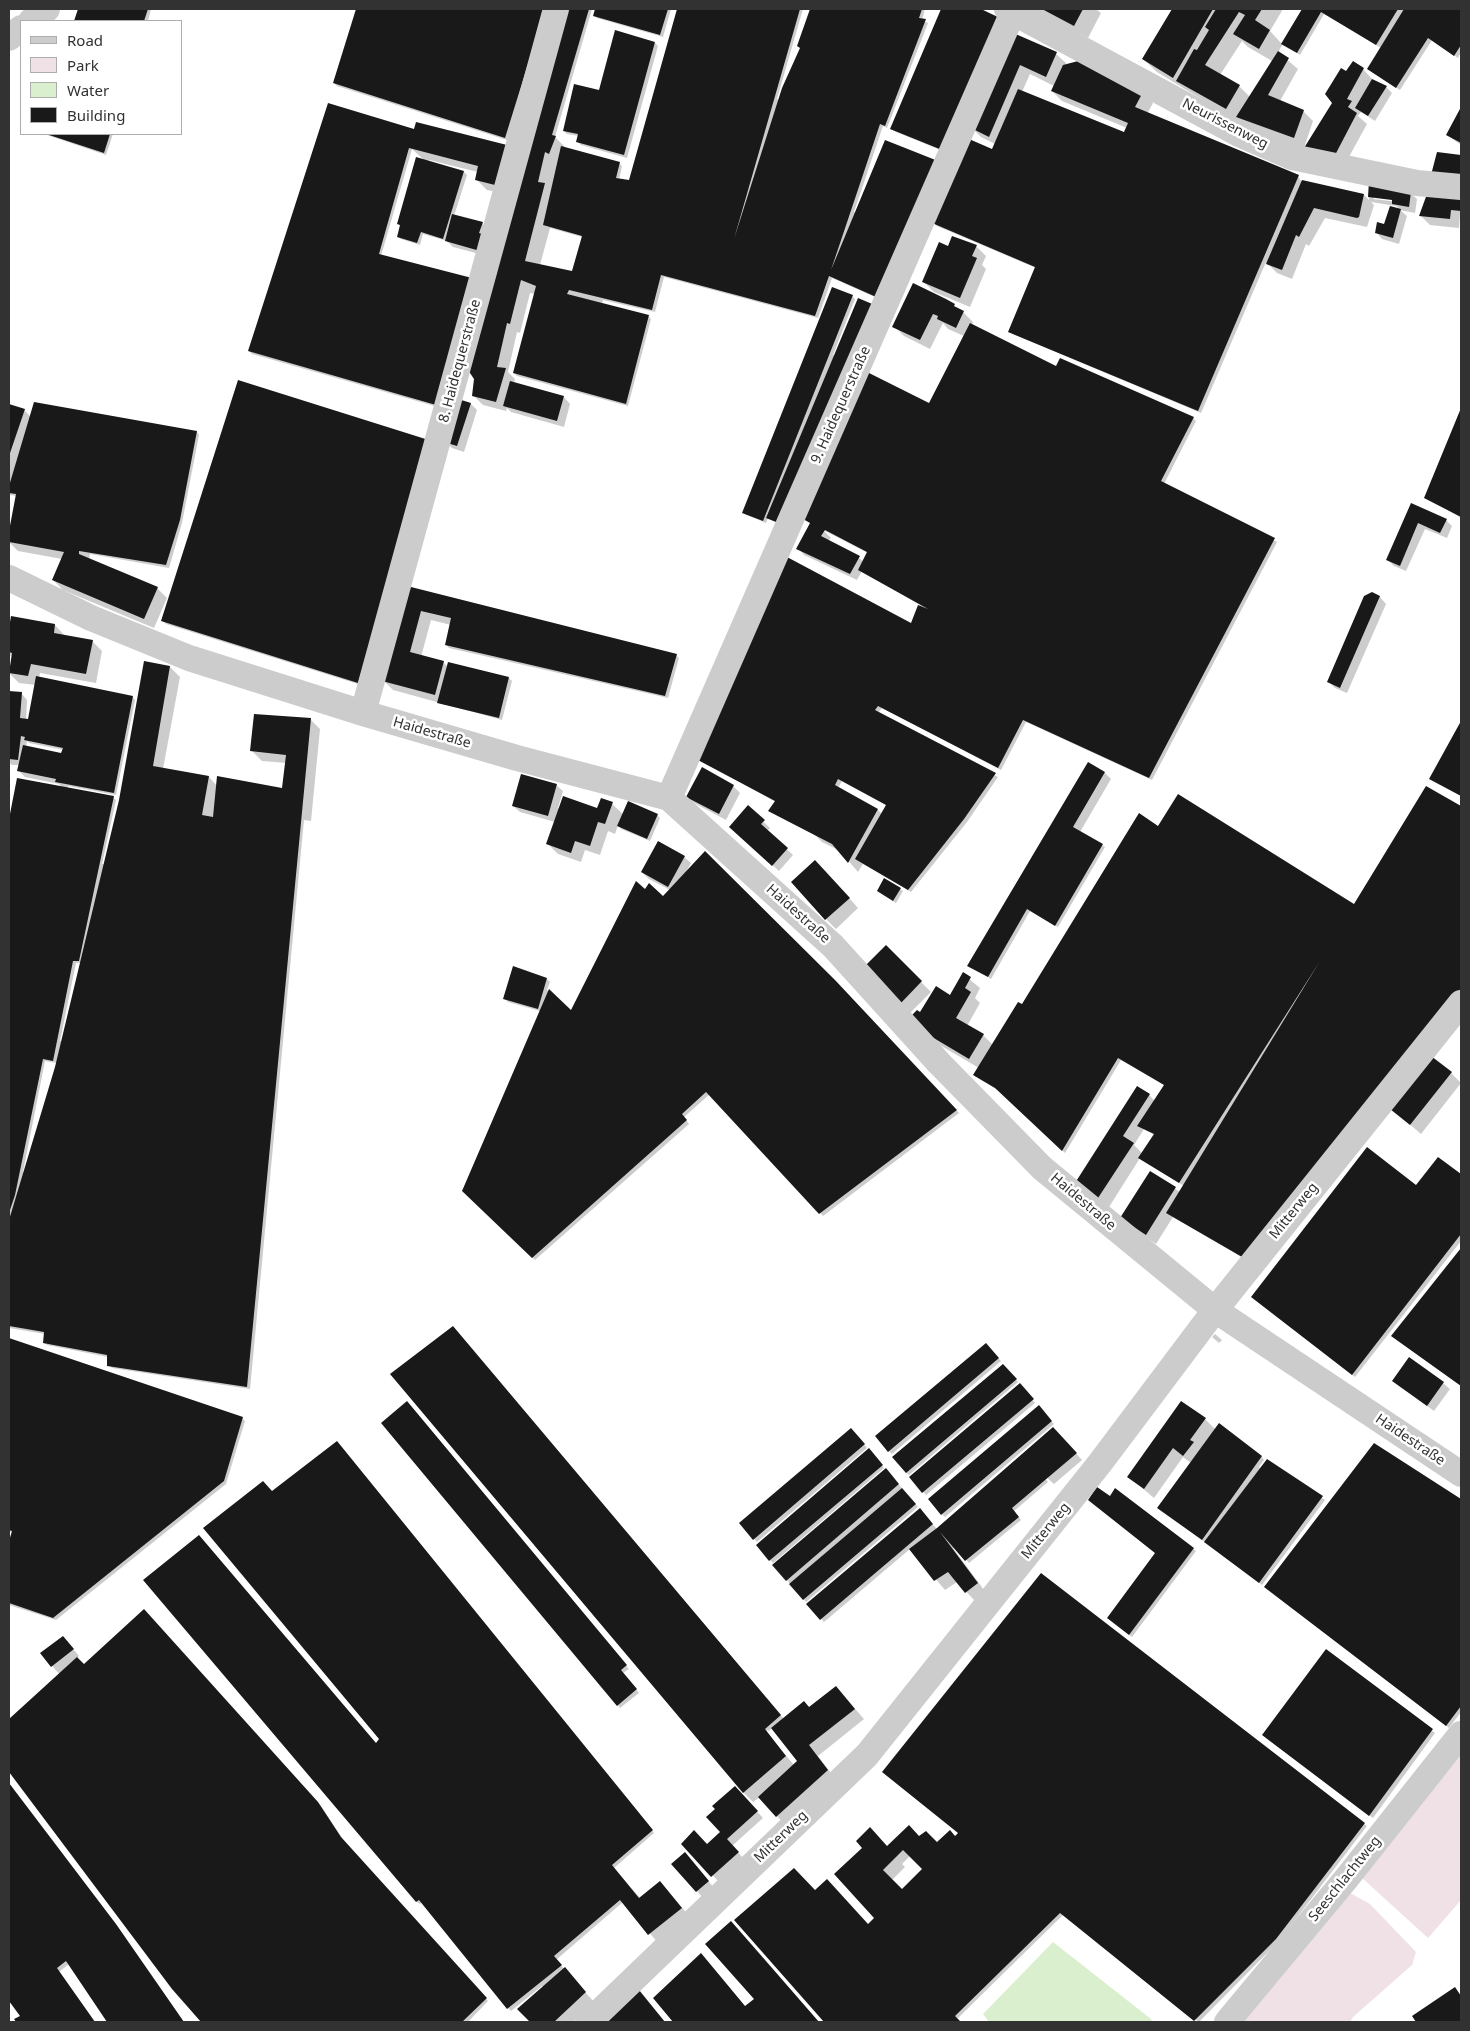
<!DOCTYPE html>
<meta charset="utf-8">
<style>
body{margin:0}
#map{position:relative;width:1470px;height:2031px;overflow:hidden;background:#fff;font-family:"Noto Sans",sans-serif}
canvas{display:block}
.frame{position:absolute;inset:0;border:10px solid #323232;pointer-events:none}
.legend{position:absolute;left:20px;top:20px;width:162px;height:115px;box-sizing:border-box;background:#fff;border:1px solid #adadad;margin:0;padding:6px 9px;list-style:none;font-size:15px;color:#323232}
.legend li{display:flex;align-items:center;gap:10px;height:25px}
.legend b{width:25px;border:1px solid #adadad}
</style>
<div id="map">
<canvas width="1470" height="2031"></canvas>
<div class="frame"></div>
<ul class="legend">
<li><b style="height:6px;background:#ccc"></b>Road</li>
<li><b style="height:14px;background:#efe1e5"></b>Park</li>
<li><b style="height:14px;background:#daefcd"></b>Water</li>
<li><b style="height:14px;background:#191919"></b>Building</li>
</ul>
</div>
<script>
const context = document.querySelector('canvas').getContext('2d');
context.lineJoin = 'round';
function fill(path, color) {
  context.fillStyle = color;
  context.fill(path, 'evenodd');
}
function shape(rows) {
  const path = new Path2D();
  for (const r of rows) {
    path.moveTo(r[0], r[1]);
    for (let i = 2; i < r.length; i += 2) path.lineTo(r[i], r[i + 1]);
  }
  return path;
}
function stroke(path, color, width, dash) {
  context.strokeStyle = color;
  context.lineWidth = width;
  context.lineCap = dash ? 'butt' : 'round';
  context.setLineDash(dash || []);
  context.stroke(path);
}
function label(font, color, halo, rows, align = 'center') {
  context.font = font + ' "Noto Sans",sans-serif';
  context.lineWidth = 5;
  context.setLineDash([]);
  context.textBaseline = 'middle';
  context.strokeStyle = halo;
  context.fillStyle = color;
  for (const [text, x, y, turn = 0] of rows) {
    context.save();
    context.translate(x, y);
    context.rotate((+turn || 0) * Math.PI / 180);
    context.textAlign = isNaN(turn) ? turn : align;
    if (halo) context.strokeText(text, 0, 0);
    context.fillText(text, 0, 0);
    context.restore();
  }
}
const green = shape([
 [1461,1755,1461,1900,1428,1938,1361,1877],
 [1350,1893,1370,1904,1416,1952,1412,1965,1353,2017,1350,2022,1235,2022]
]);
const water = shape([
 [1053,1942,1151,2019,1152,2022,989,2022,983,2014]
]);
const shadow = shape([
 [79,9,151,9,148,21,75,21],
 [357,9,548,9,507,140,337,86,334,83],
 [560,9,592,9,555,137,567,149,619,163,622,166,619,180,630,181,678,9,803,9,777,99,779,100,801,48,799,46,812,9,925,9,922,20,928,23,887,128,883,126,854,212,856,213,886,302,832,278,818,318,664,277,655,312,603,300,602,304,648,316,651,319,628,406,517,376,514,373,535,294,530,293,520,333,517,332,508,372,515,379,514,383,564,397,570,404,564,427,511,412,507,408,506,411,483,405,473,395],
 [550,228,582,237,573,273,540,265],
 [596,9,671,9,663,37,597,18,594,15],
 [943,9,978,9,999,19,950,154,894,131,891,129],
 [1032,9,1096,9,1101,13,1088,38],
 [1173,9,1283,9,1270,31,1282,44,1304,9,1461,9,1461,52,1458,58,1432,40,1400,90,1372,72,1381,48,1324,14,1300,55,1283,44,1278,52,1298,69,1280,101,1303,111,1313,121,1304,148,1247,127,1157,72,1143,59],
 [1242,41,1248,47,1272,61,1250,97,1239,86,1220,75],
 [1011,34,1056,54,1066,63,1065,66,1143,93,1153,103,1147,114,1298,176,1301,181,1364,195,1369,200,1370,183,1410,193,1417,199,1415,213,1400,210,1407,216,1399,244,1382,239,1376,232,1400,210,1396,206,1371,202,1374,205,1367,227,1325,218,1309,246,1306,244,1292,279,1277,273,1266,262,1201,413,1013,334,1010,331,1036,268,937,226,934,223,992,151,995,144,981,137,971,127],
 [1030,74,1054,86,1052,91,1062,101,1127,128,1125,133,1022,92],
 [1374,197,1399,200,1398,202,1374,199],
 [655,43,658,46,627,158,581,145,578,142,579,136,567,134,564,131,600,92],
 [1363,69,1373,80,1386,87,1392,93,1375,121,1361,112,1358,116,1367,124,1344,166,1326,159,1333,103,1346,73],
 [1461,110,1461,145,1447,135],
 [414,130,506,147,505,194,487,190,477,180,478,172,429,160,428,162,464,172,467,175,454,216,482,223,488,230,487,256,453,247,447,241,423,234,420,245,401,239,398,237,401,227,398,223,424,160,412,149,381,256,445,409,252,354,249,351],
 [44,134,113,134,106,155],
 [1461,197,1459,228,1430,225,1420,215],
 [976,246,986,256,982,265,986,269,970,307,934,292,924,282,949,248],
 [914,285,963,312,973,322,972,325,1056,368,1060,360,1193,418,1196,421,1164,484,1277,542,1152,780,1026,722,1001,770,882,708,878,713,998,777,967,822,911,892,863,864,858,872,840,851,822,842,815,835,773,813,770,811,776,802,698,759,911,625,920,605,862,571,857,580,804,555,798,548,930,405,964,336,948,329,943,323,930,349,904,336,894,326],
 [823,530,868,553,864,562,859,558,828,541,831,538],
 [842,781,887,805,882,814,878,810,838,788],
 [852,296,855,299,833,355,835,356,789,528,768,518,766,523,747,515,744,512],
 [239,382,361,685,166,624,163,621],
 [459,400,471,404,477,410,464,452,452,448,445,441],
 [9,405,24,410,31,417,197,432,199,435,182,523,169,568,90,554,89,560,157,588,167,598,154,628,63,590,53,580,62,559,18,551,9,542,17,496,10,495,9,497],
 [1461,411,1461,518,1426,497],
 [1412,505,1446,520,1452,526,1447,538,1425,529,1406,571,1394,566,1388,560],
 [408,587,676,655,679,658,668,698,449,648,446,645,451,625,431,620,421,657,443,662,448,667,449,663,509,678,512,681,502,720,393,690,383,680],
 [1372,594,1380,597,1386,604,1347,693,1335,688,1328,681],
 [12,617,55,625,65,636,92,641,102,651,96,683,40,673,39,678,132,697,135,700,116,795,68,786,68,789,113,797,116,800,102,864,105,864,120,801,145,663,170,667,180,677,163,769,209,777,217,786,283,789,287,763,262,761,252,751,310,719,320,729,311,821,304,820,250,1389,112,1368,109,1365,108,1357,47,1345,44,1343,45,1334,9,1328,9,826,18,779,62,788,59,784,25,777,19,771,20,765,12,765,9,762,9,693,21,693,27,700,26,720,29,722,36,685,19,683,9,673,12,657,9,654,9,635],
 [27,741,29,743,64,750,61,754,26,747],
 [76,963,81,963,62,1041,60,1041],
 [45,1061,57,1063,25,1172,23,1172],
 [1461,723,1461,796,1431,778],
 [1088,764,1105,773,1111,779,1080,832,1105,847,1058,927,1030,911,991,979,969,965],
 [702,769,733,786,740,793,726,820,694,803,687,797],
 [556,785,563,791,558,808,560,809,598,809,612,804,624,815,657,815,660,818,650,841,621,829,618,825,615,834,608,831,600,855,585,850,581,862,558,854,548,844,555,822,520,812,513,806],
 [1427,787,1461,807,1461,999,1252,1263,1173,1217,1156,1244,1132,1228,1151,1173,1180,1192,1184,1186,1140,1158,1109,1207,1077,1183,1149,1095,1155,1101,1165,1085,1121,1060,1065,1153,1000,1091,978,1078,975,1075,979,1068,938,1044,933,1039,920,1014,949,996,963,974,980,988,975,998,980,1003,967,1026,983,1035,993,1045,1158,827,1355,906],
 [1144,1129,1155,1135,1143,1154,1134,1145],
 [748,807,770,828,767,831,793,855,779,871,737,833],
 [684,857,691,863,685,874,838,984,959,1113,823,1216,710,1094,684,1117,689,1124,535,1260,464,1191,540,1011,508,1002,505,999,514,968,547,979,550,982,547,990,571,1012,645,891,663,898,670,890,649,879,642,872],
 [825,871,858,908,836,929,826,919],
 [900,889,903,891,896,903,878,891],
 [886,947,931,992,910,1013,865,968],
 [1451,1073,1461,1083,1421,1134,1392,1109],
 [1438,1158,1461,1176,1461,1241,1355,1377,1255,1299,1416,1187],
 [1461,1250,1461,1386,1392,1336],
 [456,1331,784,1719,810,1708,836,1687,864,1719,818,1756,837,1781,786,1826,760,1797,753,1802,743,1792],
 [773,1727,799,1761,794,1765,767,1733,767,1730,769,1731],
 [1215,1334,1222,1340,1219,1343,1212,1337],
 [9,1340,242,1418,245,1421,226,1484,56,1620,9,1605,9,1546,13,1533,9,1531],
 [988,1347,1001,1361,892,1454,889,1451],
 [1006,1368,1018,1382,909,1475,906,1472],
 [1394,1381,1443,1383,1450,1389,1434,1411],
 [1023,1388,1035,1403,926,1495,911,1477],
 [410,1406,629,1669,623,1673,639,1693,620,1708],
 [1041,1410,1054,1424,945,1517,942,1514],
 [1205,1419,1216,1430,1219,1425,1262,1457,1264,1460,1259,1467,1261,1469,1267,1460,1325,1500,1262,1585,1162,1510,1191,1463,1183,1457,1154,1498,1129,1477],
 [854,1432,867,1448,757,1542,741,1523],
 [1059,1435,1082,1460,1054,1484,1046,1477,1045,1478,1048,1482,1014,1511,1021,1520,969,1563,955,1547,953,1548,987,1594,976,1602,957,1582,945,1590,910,1549,824,1622,808,1604,922,1513,937,1529],
 [1374,1444,1461,1500,1461,1712,1449,1728,1269,1590],
 [340,1445,654,1833,614,1868,640,1898,660,1882,691,1918,659,1944,623,1902,556,1960,595,2003,574,2022,531,2022,519,2009,544,1988,542,1986,511,2011,508,2008,422,1902,420,1904,417,1902,160,1598,376,1744,381,1739,272,1493],
 [871,1453,884,1468,773,1563,770,1560],
 [889,1473,918,1507,806,1602,774,1565],
 [1090,1500,1170,1533,1196,1551,1132,1637,1112,1621,1156,1554],
 [144,1610,321,1806,344,1841,488,2001,468,2022,203,2022,173,1988,9,1770,9,1721,60,1675,42,1654,69,1644,79,1656,77,1658,84,1666],
 [1327,1651,1435,1733,1373,1818,1266,1738],
 [9,1784,119,1929,183,2022,109,2022,69,1964,59,1972,95,2022,18,2022,16,2019,21,2016,9,1999],
 [741,1794,763,1818,732,1846,744,1859,719,1882,683,1844,707,1846,722,1832],
 [1364,1824,1367,1826,1279,1941,1199,2022,1063,1915,957,2019,959,2022,826,2022,735,1920,815,1892,868,1926,876,1918,836,1875,888,1848,919,1837,937,1844,955,1837],
 [910,1856,923,1869,902,1891,892,1880,905,1867,902,1864],
 [691,1860,714,1888,703,1898,697,1891],
 [788,1987,818,2022,675,2022,655,1998,746,2008],
 [1458,1992,1461,1997,1461,2022,1417,2022,1413,2016],
 [641,1994,664,2022,605,2022]
]);
const building = shape([
 [78,9,148,9,144,21,74,21],
 [356,9,545,9,505,138,333,83],
 [559,9,589,9,552,135,556,136,549,154,545,152,538,182,545,183,525,261,572,271,582,236,543,225,561,146,620,162,616,178,629,180,677,9,800,9,734,239,782,88,800,48,797,46,810,9,922,9,919,18,926,19,885,126,880,124,831,270,885,140,938,161,883,300,829,276,815,316,661,275,652,310,569,290,567,294,649,315,626,404,513,373,536,286,521,280,510,324,507,323,497,367,506,368,496,402,472,396,474,379,466,367],
 [595,9,668,9,660,35,593,16],
 [941,9,981,9,1000,18,947,152,890,129],
 [1042,9,1083,9,1074,26],
 [1172,9,1213,9,1173,78,1142,59],
 [1216,9,1262,9,1255,20,1270,30,1259,49,1233,34,1245,15,1239,12,1205,65,1240,85,1226,109,1176,81,1194,49,1197,50,1209,30,1205,27],
 [1302,9,1398,9,1376,45,1321,12,1297,53,1281,44],
 [1404,9,1461,9,1461,45,1454,56,1428,38,1396,88,1367,69],
 [615,30,655,42,624,155,576,142,578,134,563,131,574,84,599,90],
 [1011,32,1057,52,1046,77,1020,65,989,137,969,127],
 [1278,51,1289,58,1268,95,1304,110,1294,138,1236,117],
 [1082,60,1143,92,1135,107,1299,175,1198,411,1008,332,1035,267,932,223,969,139,992,149,1018,89,1124,132,1128,123,1051,91,1063,65],
 [1353,61,1364,68,1347,99,1352,101,1348,107,1357,113,1334,157,1304,148,1332,103,1325,94,1341,68,1346,71],
 [1372,79,1387,86,1368,116,1355,108],
 [328,103,414,129,416,122,507,145,495,185,475,180,478,166,409,148,379,254,472,278,443,407,248,351],
 [1461,107,1461,143,1446,135],
 [46,134,110,134,104,153],
 [1437,152,1461,155,1461,178,1431,175],
 [416,157,464,171,443,239,421,232,417,243,397,237,400,225,397,224],
 [1302,180,1364,194,1359,217,1357,218,1314,208,1299,237,1296,235,1282,270,1266,264],
 [1369,181,1411,192,1409,207,1392,204,1392,200,1368,197],
 [1427,194,1461,196,1461,211,1451,210,1450,219,1419,216],
 [1390,206,1401,209,1393,238,1375,233,1377,222,1384,224],
 [452,214,483,222,479,233,485,235,480,251,445,241],
 [952,236,977,245,972,256,977,258,960,298,922,282,939,242,948,246],
 [913,283,946,299,955,304,954,306,964,311,956,328,937,319,938,316,933,314,920,340,892,327],
 [832,287,853,295,763,521,742,513],
 [858,298,877,306,786,526,766,518],
 [970,323,1056,366,1060,358,1194,417,1161,481,1275,538,1149,778,1023,720,998,768,878,706,875,710,996,773,964,819,908,890,855,859,886,805,838,779,835,785,878,809,848,863,832,844,768,811,775,801,696,759,787,557,911,623,918,605,928,609,858,570,867,552,825,530,821,536,860,556,850,574,796,549,810,523,803,519,867,372,929,403],
 [238,380,435,442,358,683,161,621],
 [510,381,564,396,557,421,503,406],
 [458,399,471,403,457,446,444,442],
 [34,402,197,431,180,520,166,565,79,551,79,554,158,587,144,619,52,580,64,552,9,542,9,531,16,494,9,493,9,486],
 [9,404,25,409,9,456],
 [1461,408,1461,517,1424,498],
 [1411,503,1447,519,1440,533,1418,523,1400,566,1386,560],
 [407,586,677,654,665,696,445,645,451,618,421,611,410,652,444,661,435,695,382,681],
 [1372,592,1380,596,1340,688,1327,682,1364,596],
 [11,616,55,624,54,633,93,640,86,674,31,664,28,676,9,673,12,653,9,652,9,628],
 [144,661,170,666,153,766,209,776,202,815,213,817,217,776,282,788,286,755,250,751,254,714,311,718,247,1387,107,1366,107,1355,43,1343,44,1332,9,1326,9,1220,55,1067,119,800],
 [448,662,509,677,499,718,437,703],
 [36,676,133,696,114,793,55,782,56,779,17,771,23,745,61,753,63,748,24,740,25,737,21,736,18,760,9,759,9,691,22,692,20,718,28,719],
 [1461,721,1461,796,1429,779],
 [1088,762,1105,772,1073,827,1103,844,1055,926,1027,909,988,977,967,966],
 [702,767,734,785,719,814,686,797],
 [521,774,557,784,548,816,512,806],
 [17,778,114,796,79,961,73,961,53,1061,43,1059,15,1195,9,1213,9,819],
 [1426,786,1461,806,1461,992,1249,1261,1166,1213,1320,961,1179,1183,1138,1158,1154,1134,1137,1126,1164,1085,1118,1058,1062,1151,995,1088,973,1075,1018,1002,1022,1004,1139,813,1158,826,1178,794,1354,904],
 [563,796,597,808,601,798,613,802,605,824,598,822,590,846,575,841,571,853,546,844],
 [628,801,658,814,647,839,617,826],
 [748,805,765,820,761,824,788,848,772,866,729,827],
 [658,841,685,856,668,887,641,872],
 [705,851,835,980,957,1110,819,1214,706,1092,682,1114,687,1120,532,1258,462,1191,549,989,571,1010,636,881,645,889,649,883,663,896],
 [815,860,850,898,825,920,791,882],
 [884,878,901,888,893,901,877,891],
 [886,945,922,981,900,1004,863,968],
 [513,966,547,978,538,1009,503,999],
 [963,972,971,977,965,988,971,992,956,1018,984,1034,969,1059,927,1034,907,1020,917,1010,920,1012,936,986,950,995],
 [1431,1056,1452,1072,1410,1125,1390,1109],
 [1137,1086,1150,1094,1123,1136,1134,1143,1098,1198,1075,1183],
 [1367,1147,1416,1185,1438,1157,1461,1174,1461,1234,1352,1375,1251,1297],
 [1150,1171,1176,1187,1146,1235,1120,1218],
 [1461,1248,1461,1386,1391,1336],
 [453,1326,781,1715,765,1729,786,1756,743,1793,390,1374],
 [9,1338,243,1417,224,1481,53,1618,9,1603,9,1541,12,1531,9,1530],
 [986,1343,999,1358,888,1452,875,1436],
 [1409,1357,1444,1382,1427,1406,1392,1381],
 [1003,1364,1017,1379,906,1473,892,1457],
 [1020,1383,1034,1399,922,1493,909,1477],
 [407,1401,627,1665,621,1670,637,1689,617,1706,381,1423],
 [1181,1401,1206,1418,1190,1440,1194,1442,1183,1456,1173,1448,1144,1489,1127,1477],
 [1039,1405,1052,1421,941,1515,928,1499],
 [1219,1423,1262,1456,1202,1540,1157,1508],
 [1053,1427,1077,1453,1012,1508,1019,1517,965,1561,940,1532,978,1583,965,1593,948,1572,934,1581,909,1549,937,1528],
 [851,1428,865,1444,753,1540,739,1523],
 [337,1441,653,1830,612,1865,639,1898,660,1881,682,1908,648,1935,620,1900,554,1956,562,1965,507,2009,419,1900,416,1902,143,1580,199,1535,376,1743,379,1739,203,1528,263,1481,272,1491],
 [1374,1443,1461,1499,1461,1706,1446,1726,1264,1587],
 [869,1448,883,1465,769,1561,756,1545],
 [1267,1459,1323,1496,1259,1583,1204,1542],
 [886,1468,899,1484,786,1581,772,1565],
 [1097,1487,1110,1496,1115,1488,1194,1548,1129,1635,1107,1618,1155,1553,1088,1500],
 [902,1488,916,1504,803,1600,789,1584],
 [920,1508,933,1524,820,1620,806,1604],
 [1041,1573,1365,1823,1276,1939,1194,2021,1060,1913,955,2016,961,2022,824,2022,734,1920,794,1868,815,1890,827,1879,868,1924,874,1918,834,1874,862,1848,856,1841,870,1827,887,1846,909,1825,919,1836,926,1831,937,1842,950,1830,955,1836,958,1833,882,1772],
 [903,1850,922,1869,902,1889,883,1870],
 [144,1609,318,1802,341,1837,487,1998,462,2022,201,2022,172,1989,9,1772,9,1719,77,1657,84,1664],
 [63,1636,74,1649,51,1667,40,1653],
 [1326,1649,1433,1729,1369,1816,1262,1735],
 [836,1686,855,1709,809,1745,828,1770,776,1817,758,1797,797,1761,771,1728,804,1701,809,1707],
 [9,1783,116,1924,184,2022,107,2022,66,1961,57,1968,95,2022,16,2022,14,2019,20,2016,9,2001],
 [735,1786,758,1811,727,1839,739,1852,711,1877,681,1844,694,1830,707,1844,720,1832,706,1817,715,1809,712,1806],
 [685,1852,709,1881,696,1892,671,1864],
 [731,1921,779,1976,819,2022,673,2022,653,1998,701,1953,745,2006,754,1999,705,1944],
 [565,1967,586,1992,554,2022,530,2022,517,2009],
 [1455,1987,1461,1996,1461,2022,1416,2022,1412,2016],
 [639,1990,665,2022,603,2022]
]);
const minor = shape([
 [1007,9,1239,134,1292,157,1417,183,1461,187],
 [31,21,47,9],
 [9,38,21,28],
 [9,578,91,618,189,658,363,713,517,758,669,798,833,946,939,1063,1042,1168,1215,1310,1461,1474],
 [363,713,556,9],
 [669,798,1013,12],
 [589,2022,867,1755,1100,1463,1215,1310,1461,1003],
 [1227,2022,1346,1879,1461,1734]
]);
const streetNames = [
 ["Neurissenweg",1225,124,27],
 ["8. Haidequerstraße",460,361,-75],
 ["9. Haidequerstraße",841,405,-66],
 ["Haidestraße",432,733,16],
 ["Haidestraße",798,914,42],
 ["Haidestraße",1083,1202,40],
 ["Mitterweg",1294,1211,-51],
 ["Haidestraße",1410,1440,34],
 ["Mitterweg",1046,1531,-51],
 ["Mitterweg",781,1837,-44],
 ["Seeschlachtweg",1345,1879,-51]
];
fill(green, '#efe1e5');
fill(water, '#daefcd');
fill(shadow, '#0003');
fill(building, '#191919');
stroke(minor, '#ccc', 26);
label('14px', '#323232', '#fff', streetNames);
</script>
